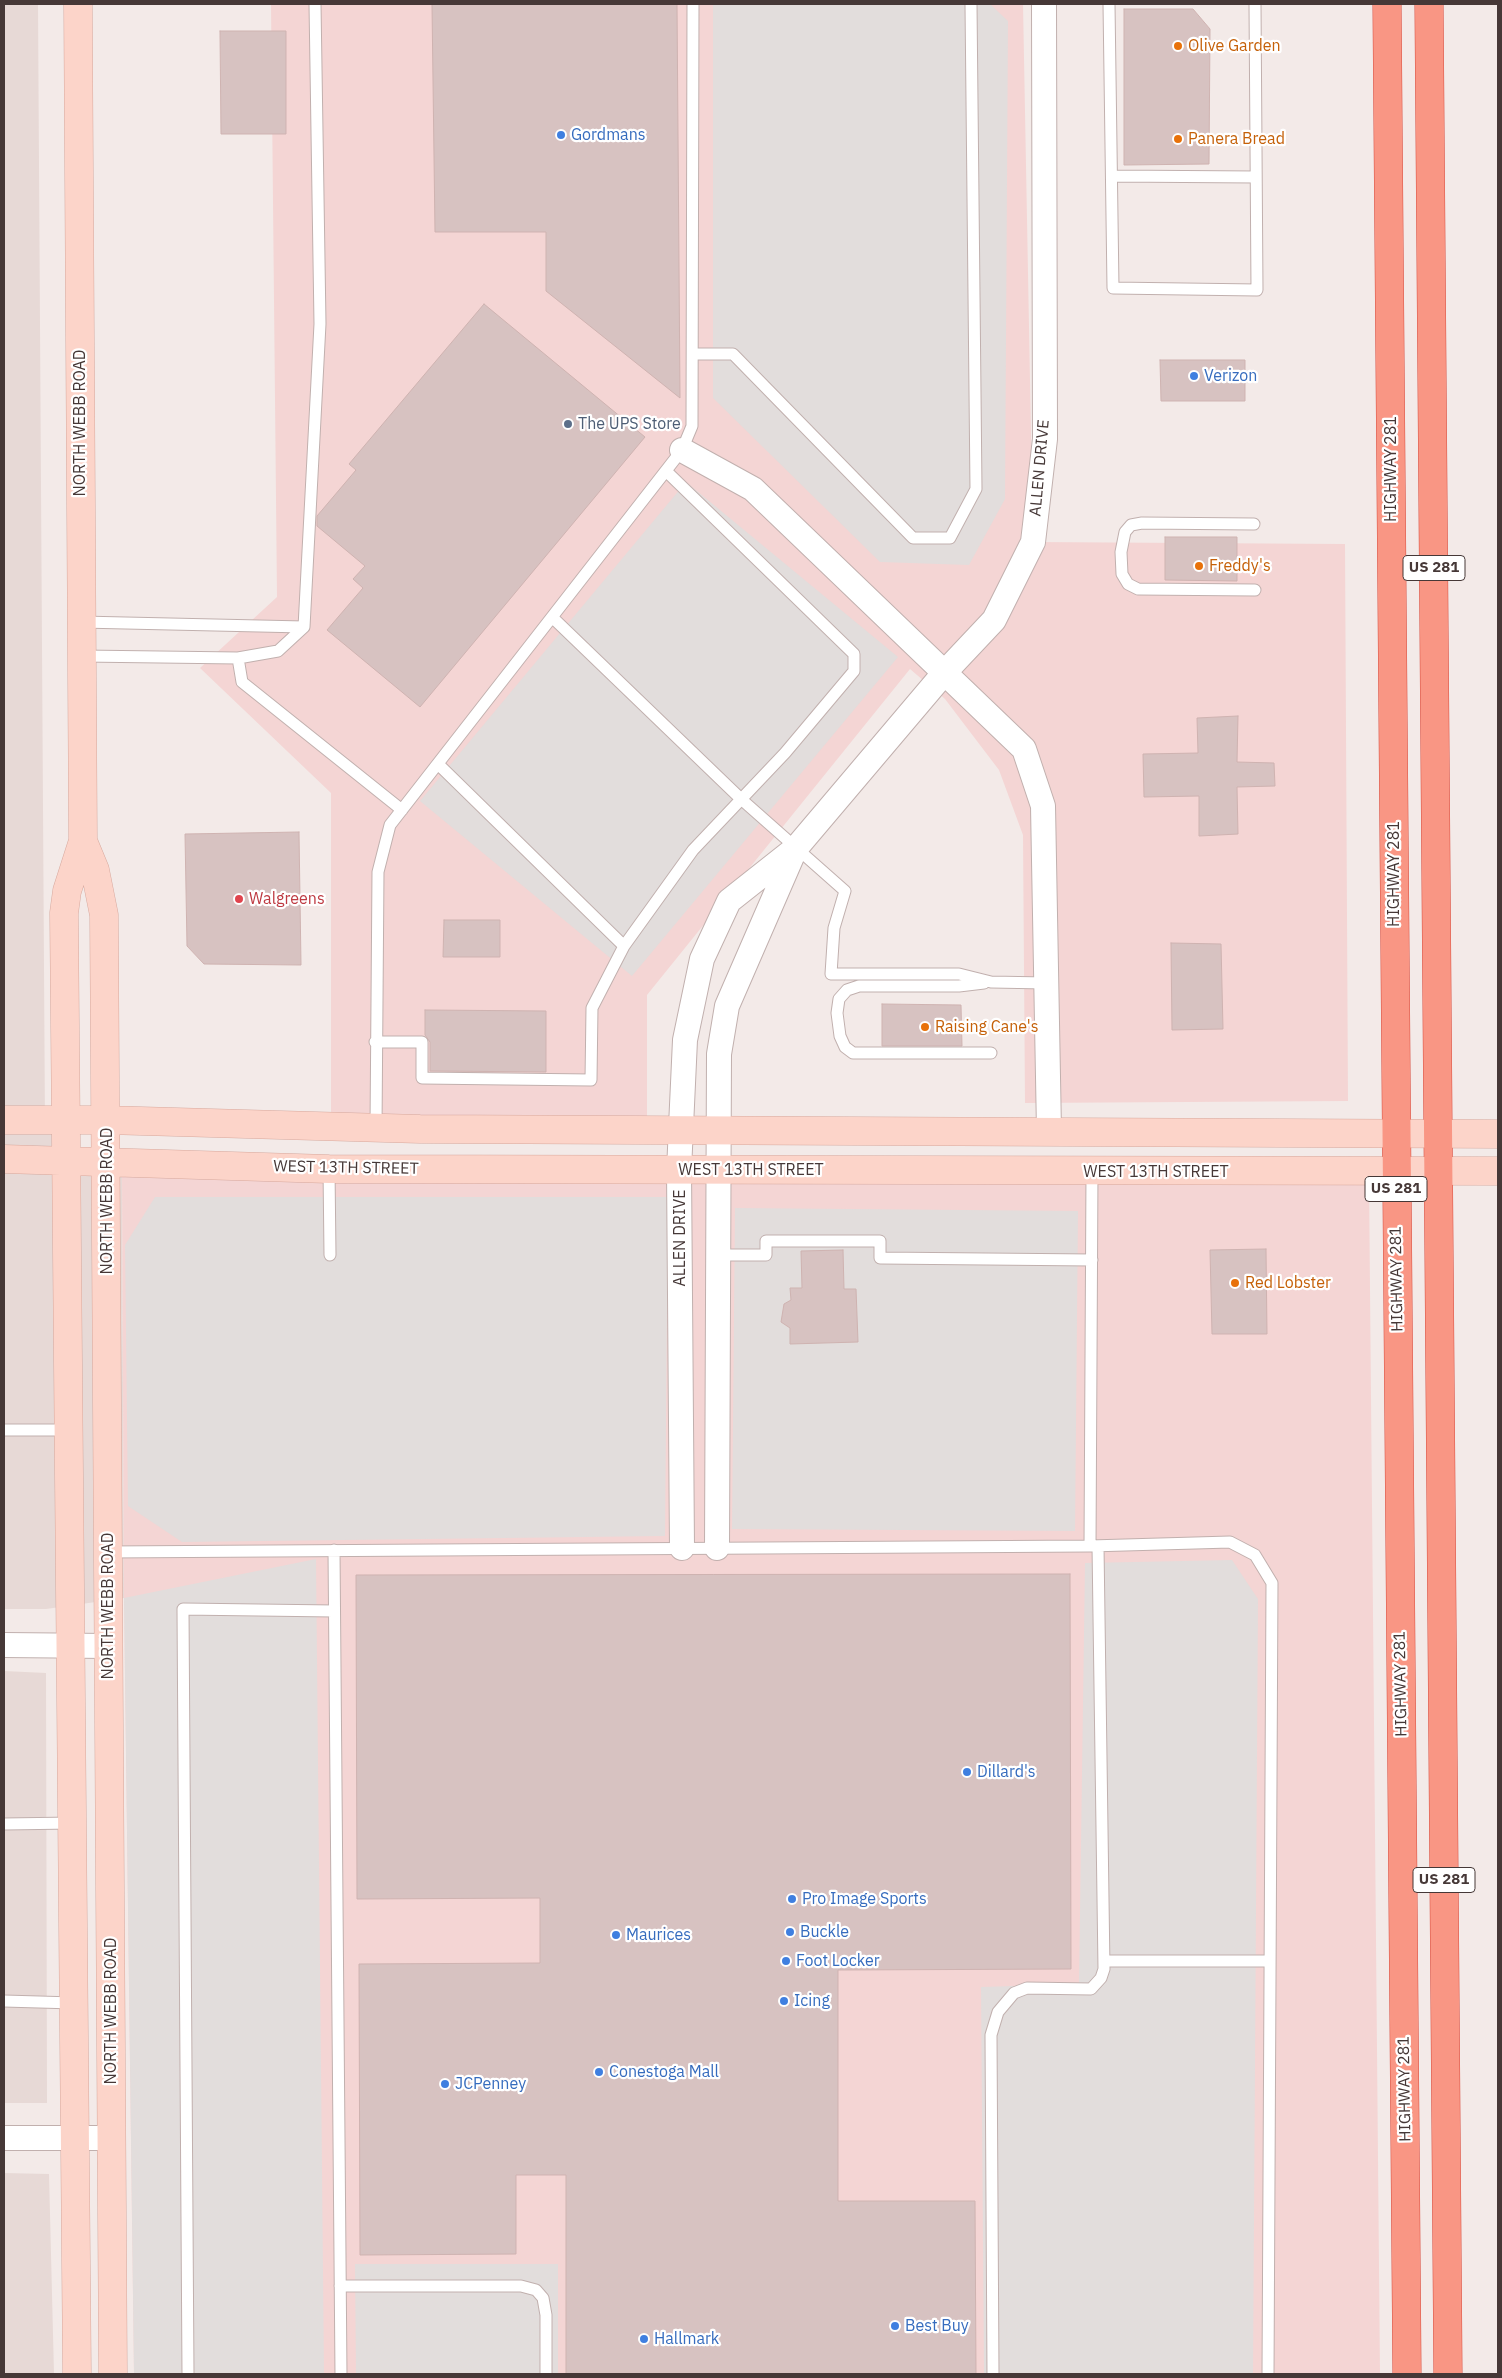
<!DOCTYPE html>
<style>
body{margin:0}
#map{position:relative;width:1502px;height:2378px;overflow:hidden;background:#f3eae8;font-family:"IBM Plex Sans",sans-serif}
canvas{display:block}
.frame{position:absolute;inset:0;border:5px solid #463837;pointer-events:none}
</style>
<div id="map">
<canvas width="1502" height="2378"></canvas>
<div class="frame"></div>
</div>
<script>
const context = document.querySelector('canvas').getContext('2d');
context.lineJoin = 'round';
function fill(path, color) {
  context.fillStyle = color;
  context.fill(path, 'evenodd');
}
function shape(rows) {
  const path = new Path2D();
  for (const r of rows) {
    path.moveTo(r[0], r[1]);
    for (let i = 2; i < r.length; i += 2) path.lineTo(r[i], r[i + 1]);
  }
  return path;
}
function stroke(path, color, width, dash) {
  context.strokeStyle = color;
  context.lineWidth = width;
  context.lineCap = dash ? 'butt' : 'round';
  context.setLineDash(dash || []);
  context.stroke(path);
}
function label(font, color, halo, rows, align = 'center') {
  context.font = font + ' "IBM Plex Sans",sans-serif';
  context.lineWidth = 4.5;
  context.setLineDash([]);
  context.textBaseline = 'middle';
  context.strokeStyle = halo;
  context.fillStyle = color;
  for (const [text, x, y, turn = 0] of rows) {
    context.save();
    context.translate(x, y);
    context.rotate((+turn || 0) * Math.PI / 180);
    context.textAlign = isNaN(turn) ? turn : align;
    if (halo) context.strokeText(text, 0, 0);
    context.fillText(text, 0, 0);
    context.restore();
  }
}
const residential = shape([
 [4,4,38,4,45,1128,122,1176,124,1598,46,1609,4,1609],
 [4,1671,46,1673,47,2103,4,2103],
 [4,2173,49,2174,54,2374,4,2374]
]);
const commercial = shape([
 [271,4,1023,4,1033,542,1345,544,1348,1101,1025,1103,1023,835,999,770,945,699,910,669,647,995,647,1120,331,1120,331,793,200,668,277,597],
 [122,1176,1369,1180,1380,2374,134,2374,124,1598]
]);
const parking = shape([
 [713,4,990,4,1008,21,1005,499,969,565,880,562,713,398],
 [686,482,898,657,632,976,420,801],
 [155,1197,668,1197,665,1536,182,1542,128,1506,125,1245],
 [735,1208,1078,1211,1075,1531,732,1529],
 [316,1559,324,2374,134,2374,124,1598],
 [1232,1560,1258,1599,1253,2374,984,2374,981,1987,1079,1984,1085,1563],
 [355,2264,558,2264,558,2374,356,2374]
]);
const building = shape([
 [432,4,677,4,680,398,546,291,546,232,435,232,432,4],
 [1124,9,1193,9,1210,29,1209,164,1124,165,1124,9],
 [220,31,286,31,286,134,221,134,220,31],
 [484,304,645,437,420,707,327,630,363,588,353,579,365,566,317,526,317,516,356,470,349,464,484,304],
 [1160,360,1245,360,1245,401,1161,401,1160,360],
 [1165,537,1237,537,1237,581,1165,580,1165,537],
 [1238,716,1237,762,1274,763,1275,786,1237,787,1238,834,1199,836,1199,796,1144,797,1143,754,1198,753,1197,718,1238,716],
 [299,832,301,965,204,964,187,946,185,834,299,832],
 [444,920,500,920,500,957,443,957,444,920],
 [1171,943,1221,944,1223,1029,1172,1030,1171,943],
 [882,1004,961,1005,962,1046,882,1046,882,1004],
 [425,1010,546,1011,546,1072,430,1071,430,1042,425,1035,425,1010],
 [1266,1249,1267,1334,1212,1334,1210,1250,1266,1249],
 [843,1250,844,1289,856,1289,858,1342,790,1344,790,1328,781,1322,784,1304,791,1300,790,1288,802,1288,801,1251,843,1250],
 [1070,1574,1071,1969,838,1970,838,2201,975,2201,976,2374,566,2374,566,2175,516,2175,516,2254,360,2255,359,1964,540,1963,540,1898,357,1899,356,1575,1070,1574]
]);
const service = shape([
 [1109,4,1113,288,1257,290,1255,4],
 [1112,176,1256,177],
 [693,354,733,354,913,538,950,538,976,489,971,4],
 [1254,524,1142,523,1131,525,1125,532,1121,552,1122,574,1128,584,1138,589,1255,590],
 [552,617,741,799,845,891,834,928,831,974,959,974,991,982,1046,983],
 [81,622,304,627],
 [82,656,238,658,278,651,304,627,320,324,315,4],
 [238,658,242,682,402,810],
 [438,764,624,946,693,850,785,753,854,671,854,654,666,471],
 [984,983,959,986,859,986,847,990,839,999,837,1013,840,1036,845,1047,853,1053,991,1053],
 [375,1042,422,1042,422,1078,591,1080,592,1008,624,946],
 [376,1128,378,872,390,825,682,450,692,426,693,4],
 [329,1169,330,1255],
 [719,1255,766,1255,766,1241,880,1241,880,1258,1092,1260],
 [4,1430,69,1430],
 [1090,1546,1092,1172],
 [334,1550,341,2374],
 [107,1552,1090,1546,1230,1542,1255,1555,1272,1583,1268,2374],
 [4,1824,73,1823],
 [1104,1961,1270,1961],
 [4,2001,74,2003],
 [340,2286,521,2286,536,2290,543,2298,546,2315,546,2374],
 [188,2374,183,1609,334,1611],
 [993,2374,991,2035,998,2012,1014,1993,1027,1988,1091,1989,1101,1978,1104,1969,1098,1546]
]);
const minor = shape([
 [682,450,753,489,1024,749,1043,806,1049,1131],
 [682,1548,679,1170,685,1040,702,959,729,901,796,848,945,672,994,620,1033,542,1045,439,1044,4],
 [717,1548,719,1054,727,1006,794,852],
 [4,1645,108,1646],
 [4,2138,112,2138]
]);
const secondary = shape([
 [83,841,95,870,104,915,113,2374],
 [4,1120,106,1120,420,1129,1498,1134],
 [4,1159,329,1169,1498,1171],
 [77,2374,64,913,67,891,83,841,78,4]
]);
const trunk = shape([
 [1387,4,1407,2374],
 [1429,4,1448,2374]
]);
const markers = [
 [1178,46,5,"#e8710a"],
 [561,135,5,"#3f7fe0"],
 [1178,139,5,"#e8710a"],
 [1194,376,5,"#3f7fe0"],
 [568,424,5,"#5c6f8a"],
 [1199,566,5,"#e8710a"],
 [239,899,5,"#e0444e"],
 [925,1027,5,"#e8710a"],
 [1235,1283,5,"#e8710a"],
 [967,1772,5,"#3f7fe0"],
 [792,1899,5,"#3f7fe0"],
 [790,1932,5,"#3f7fe0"],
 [616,1935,5,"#3f7fe0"],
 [786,1961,5,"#3f7fe0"],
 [784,2001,5,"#3f7fe0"],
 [599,2072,5,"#3f7fe0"],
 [445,2084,5,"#3f7fe0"],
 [895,2326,5,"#3f7fe0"],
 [644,2339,5,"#3f7fe0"]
];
const shields = [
 [1434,568,62],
 [1396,1189,62],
 [1444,1880,62]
];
const shieldNames = [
 ["US 281",1434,568],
 ["US 281",1396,1189],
 ["US 281",1444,1880]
];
const foodNames = [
 ["Olive Garden",1188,46],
 ["Panera Bread",1188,139],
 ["Freddy's",1209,566],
 ["Raising Cane's",935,1027],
 ["Red Lobster",1245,1283]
];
const shopNames = [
 ["Gordmans",571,135],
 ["Verizon",1204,376],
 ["Dillard's",977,1772],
 ["Pro Image Sports",802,1899],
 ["Buckle",800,1932],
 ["Maurices",626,1935],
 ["Foot Locker",796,1961],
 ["Icing",794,2001],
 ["Conestoga Mall",609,2072],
 ["JCPenney",455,2084],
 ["Best Buy",905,2326],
 ["Hallmark",654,2339]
];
const streetNames = [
 ["NORTH WEBB ROAD",80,423,-90],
 ["ALLEN DRIVE",1040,468,-85],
 ["HIGHWAY 281",1391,469,-90],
 ["HIGHWAY 281",1394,874,-90],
 ["WEST 13TH STREET",346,1168,1],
 ["WEST 13TH STREET",751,1170],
 ["WEST 13TH STREET",1156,1172],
 ["NORTH WEBB ROAD",107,1201,-90],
 ["ALLEN DRIVE",680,1238,-90],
 ["HIGHWAY 281",1397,1279,-91],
 ["NORTH WEBB ROAD",108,1606,-90],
 ["HIGHWAY 281",1401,1684,-91],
 ["NORTH WEBB ROAD",111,2011,-90],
 ["HIGHWAY 281",1405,2089,-91]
];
const serviceNames = [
 ["The UPS Store",578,424]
];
const healthNames = [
 ["Walgreens",249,899]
];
fill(residential, '#e7d9d6');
fill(commercial, '#f4d5d4');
fill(parking, '#e2dddc');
fill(building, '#d7c2c1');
stroke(building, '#cfb3b1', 1);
stroke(service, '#c1b0ae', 13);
stroke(minor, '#c1b0ae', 26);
stroke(secondary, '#d7a99e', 29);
stroke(trunk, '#d74c3e', 29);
stroke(service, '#fff', 11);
stroke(minor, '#fff', 24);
stroke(secondary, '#fcd4c9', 28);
stroke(trunk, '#f99684', 28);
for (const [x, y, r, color] of markers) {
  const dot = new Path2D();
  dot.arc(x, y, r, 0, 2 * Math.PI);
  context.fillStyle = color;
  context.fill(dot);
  stroke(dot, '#fff', 2);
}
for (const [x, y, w] of shields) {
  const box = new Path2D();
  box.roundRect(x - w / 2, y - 12.5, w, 25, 4);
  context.fillStyle = '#fff';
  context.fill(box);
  stroke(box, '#463837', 1);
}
label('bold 15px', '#463837', null, shieldNames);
label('16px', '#c56008', '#fff', foodNames, 'left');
label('16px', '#366cbe', '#fff', shopNames, 'left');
label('16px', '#463837', '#fff', streetNames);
label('16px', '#4e5e75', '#fff', serviceNames, 'left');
label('16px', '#be3a42', '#fff', healthNames, 'left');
</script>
